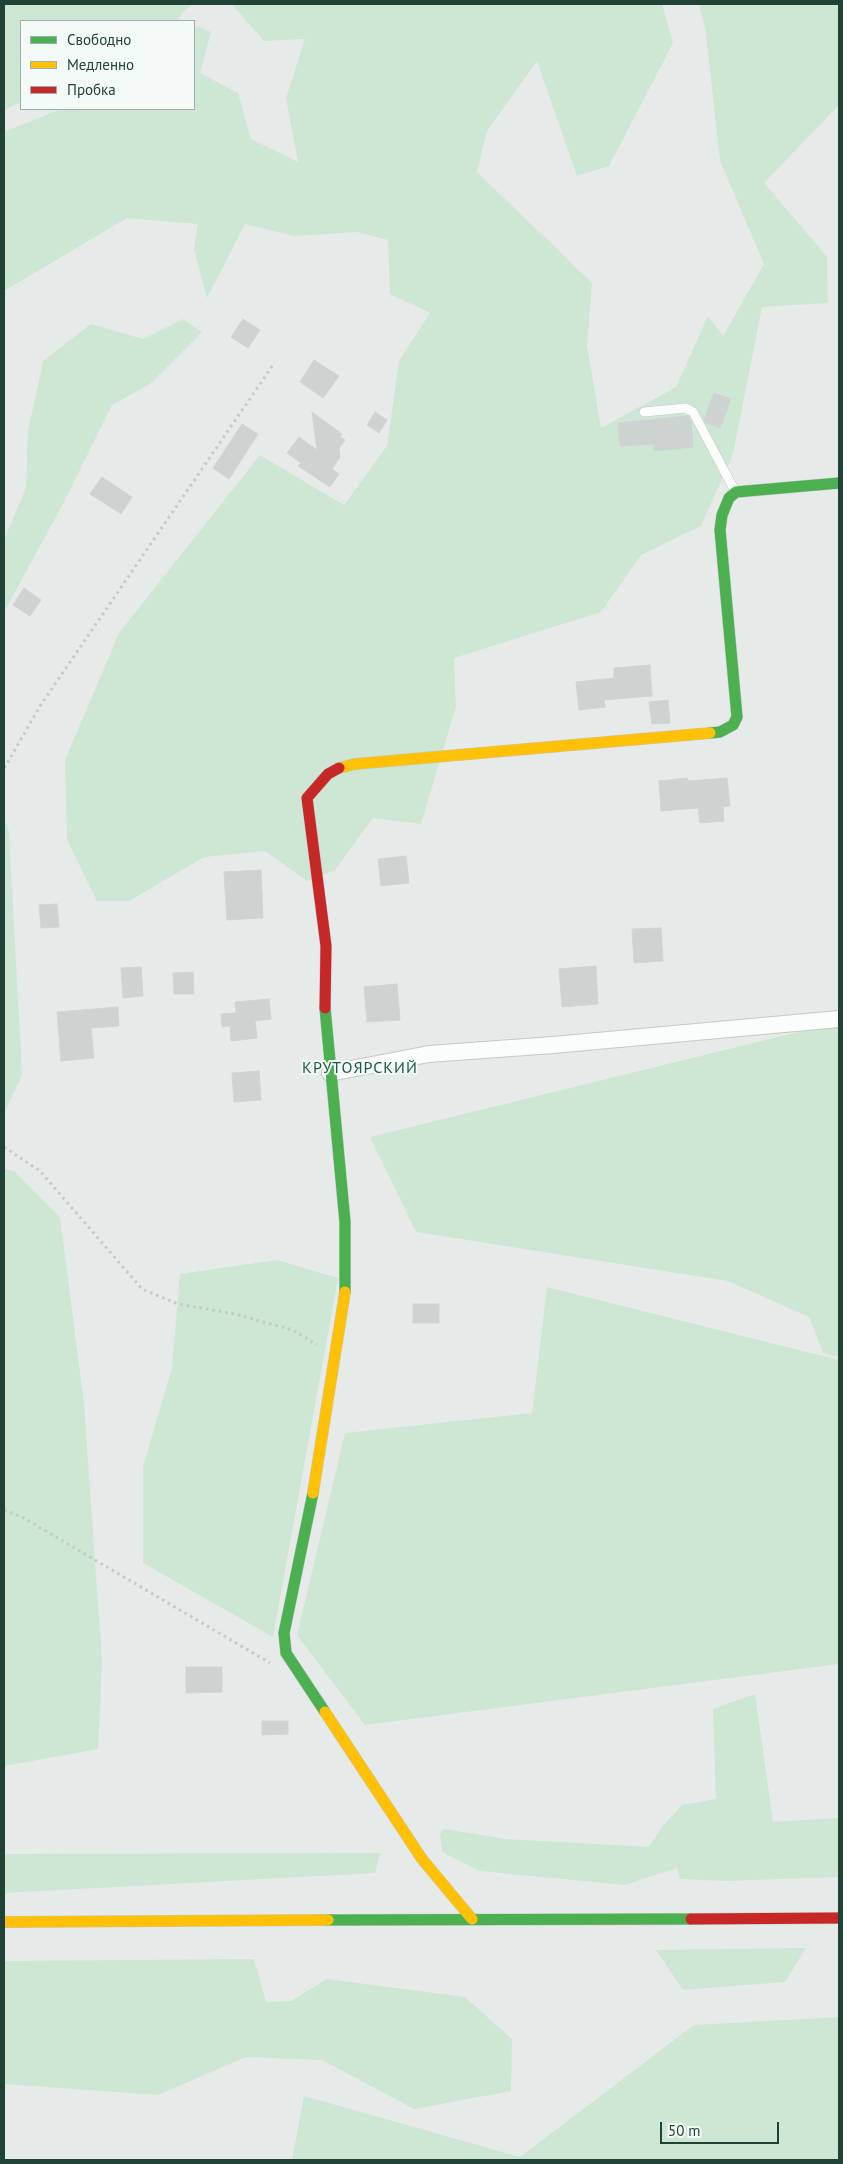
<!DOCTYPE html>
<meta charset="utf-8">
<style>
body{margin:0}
#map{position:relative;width:843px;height:2164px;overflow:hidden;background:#e6ebe9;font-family:"PT Sans",sans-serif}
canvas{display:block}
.frame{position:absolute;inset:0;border:5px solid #204237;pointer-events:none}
.legend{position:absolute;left:20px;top:20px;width:175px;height:90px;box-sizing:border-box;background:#f4faf7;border:1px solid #9fb0aa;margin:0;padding:6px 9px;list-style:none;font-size:15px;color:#204237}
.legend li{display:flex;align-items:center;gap:10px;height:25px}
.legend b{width:25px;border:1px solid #9fb0aa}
.scale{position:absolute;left:660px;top:2122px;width:119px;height:22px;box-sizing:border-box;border:2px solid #204237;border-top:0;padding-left:6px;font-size:15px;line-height:18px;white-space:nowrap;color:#204237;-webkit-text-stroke:4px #f4faf7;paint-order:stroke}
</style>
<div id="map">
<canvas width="843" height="2164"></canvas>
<div class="frame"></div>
<ul class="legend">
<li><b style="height:6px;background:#4caf50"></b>Свободно</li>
<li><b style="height:6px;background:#ffc107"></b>Медленно</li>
<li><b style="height:6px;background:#c62828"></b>Пробка</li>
</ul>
<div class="scale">50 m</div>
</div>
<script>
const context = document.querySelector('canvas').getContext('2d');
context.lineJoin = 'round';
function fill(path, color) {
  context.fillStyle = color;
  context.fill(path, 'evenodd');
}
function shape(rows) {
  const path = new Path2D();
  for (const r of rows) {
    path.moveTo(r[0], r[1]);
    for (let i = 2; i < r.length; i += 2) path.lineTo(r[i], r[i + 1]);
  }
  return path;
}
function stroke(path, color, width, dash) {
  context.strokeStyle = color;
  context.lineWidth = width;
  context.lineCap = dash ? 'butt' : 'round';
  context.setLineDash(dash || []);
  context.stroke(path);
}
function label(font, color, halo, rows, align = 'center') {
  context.font = font + ' "PT Sans",sans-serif';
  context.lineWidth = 4;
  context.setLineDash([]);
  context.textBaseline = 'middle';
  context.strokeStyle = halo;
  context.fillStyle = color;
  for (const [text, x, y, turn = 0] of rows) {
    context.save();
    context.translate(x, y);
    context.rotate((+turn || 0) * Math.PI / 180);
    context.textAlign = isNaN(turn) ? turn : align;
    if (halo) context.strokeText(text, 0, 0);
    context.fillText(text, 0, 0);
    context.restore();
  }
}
const green = shape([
 [4,4,194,4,184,11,177,21,21,21,21,102,4,110],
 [232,4,662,4,673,43,609,166,577,176,537,61,487,131,477,172,592,283,587,346,601,428,676,387,708,316,723,336,764,264,720,161,706,33,699,4,839,4,839,105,764,183,827,257,828,303,762,307,733,454,701,526,641,555,601,612,454,658,456,707,421,824,373,818,335,870,307,881,265,851,204,857,129,901,97,901,67,840,65,760,119,633,260,455,344,505,387,446,399,361,430,313,390,294,388,240,358,232,294,236,245,224,207,298,194,250,198,224,127,218,4,291,4,132,61,109,194,109,194,28,198,26,211,32,200,73,238,93,251,139,298,162,286,98,305,39,264,41],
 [183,319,202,332,150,384,112,405,64,502,4,612,4,540,26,488,28,431,43,361,91,324,143,339],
 [4,819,9,832,22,1076,4,1113],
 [839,1022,839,1357,823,1353,809,1317,728,1281,416,1232,370,1137],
 [4,1169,14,1171,60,1217,84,1404,102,1661,98,1749,4,1766],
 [277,1260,338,1278,273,1637,143,1563,143,1467,172,1367,180,1274],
 [547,1287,839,1360,839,1664,365,1725,297,1635,345,1433,532,1413],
 [755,1694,773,1822,839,1818,839,1877,725,1881,680,1879,677,1868,625,1885,480,1871,442,1852,440,1834,444,1829,506,1839,649,1847,661,1828,682,1805,716,1799,713,1709],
 [380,1853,375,1873,4,1893,4,1854],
 [806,1948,785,1982,683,1990,656,1950],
 [254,1959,266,2002,291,2001,327,1979,465,1997,512,2039,511,2091,414,2109,322,2060,246,2057,158,2095,4,2084,4,1961],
 [839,2017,839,2160,292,2160,304,2096,520,2157,694,2025]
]);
const building = shape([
 [243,319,260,330,248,348,231,337,243,319],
 [314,360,339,376,323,398,300,382,314,360],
 [714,393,731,399,720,428,706,423,704,420,714,393],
 [312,412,342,434,340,437,345,440,339,448,340,457,332,469,339,474,330,487,298,466,301,463,287,453,299,437,317,450,312,412],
 [375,412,387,420,379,433,367,425,375,412],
 [688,416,691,421,693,447,654,451,653,444,620,446,618,423,688,416],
 [242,424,258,434,229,479,213,468,242,424],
 [102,477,132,497,121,514,90,494,102,477],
 [24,588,41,600,30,616,13,605,24,588],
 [650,665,652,696,604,700,605,707,579,710,576,682,614,678,614,668,650,665],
 [668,700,670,723,652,724,649,702,668,700],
 [687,778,688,781,727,778,730,806,723,807,724,821,700,823,698,808,661,811,659,781,687,778],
 [406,856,409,883,381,886,378,859,406,856],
 [261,870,263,918,227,920,224,872,261,870],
 [57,904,59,927,41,928,39,905,57,904],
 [661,928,663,961,634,963,632,929,661,928],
 [596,966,598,1004,562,1007,559,969,596,966],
 [141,967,143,996,123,998,121,968,141,967],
 [193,972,194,994,174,994,173,973,193,972],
 [397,984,400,1020,367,1022,364,987,397,984],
 [269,999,271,1019,255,1021,257,1038,231,1041,230,1026,222,1027,221,1014,236,1013,235,1002,269,999],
 [118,1007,119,1026,91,1028,94,1058,61,1061,57,1012,118,1007],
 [259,1071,261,1100,234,1102,232,1073,259,1071],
 [413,1304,439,1304,439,1323,413,1323,413,1304],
 [186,1667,222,1667,222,1692,186,1693,186,1667],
 [262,1721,288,1721,288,1734,262,1735,262,1721]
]);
const path = shape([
 [4,766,5,767,40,706,273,365],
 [4,1147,40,1171,142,1289,178,1304,235,1314,293,1330,317,1345],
 [4,1510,22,1517,270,1663]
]);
const lane = shape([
 [644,412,686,408,693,412,735,491]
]);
const street = shape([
 [330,1073,429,1054,553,1045,839,1019]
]);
const fast = shape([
 [710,733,720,732,733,725,737,717,720,530,722,515,729,498,736,492,839,483],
 [325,1008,345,1222,345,1292],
 [313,1493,284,1633,286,1653,325,1712],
 [328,1920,691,1919]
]);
const slow = shape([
 [339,768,355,764,710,733],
 [313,1493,345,1292],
 [325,1712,422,1859,472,1919],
 [4,1922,328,1920]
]);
const jam = shape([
 [325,1008,326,946,307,798,328,774,339,768],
 [691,1919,839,1918]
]);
const neighbourhoodNames = [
 ["КРУТОЯРСКИЙ",360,1068]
];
fill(green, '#cee6d4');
fill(building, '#ccd3d0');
stroke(building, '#ced5d2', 1);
stroke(lane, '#c3c8c6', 10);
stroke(street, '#c3c8c6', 18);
stroke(fast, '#c1c9c6', 12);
stroke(slow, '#c1c9c6', 12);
stroke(jam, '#c1c9c6', 12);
stroke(path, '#c1cbc7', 3, [2.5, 4]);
stroke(lane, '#fbfcfc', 9);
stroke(street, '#fbfcfc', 16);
stroke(fast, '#4caf50', 11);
stroke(slow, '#ffc107', 11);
stroke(jam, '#c62828', 11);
context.letterSpacing = '1px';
label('16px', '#1a5745', '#f4faf7', neighbourhoodNames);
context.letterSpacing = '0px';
</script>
